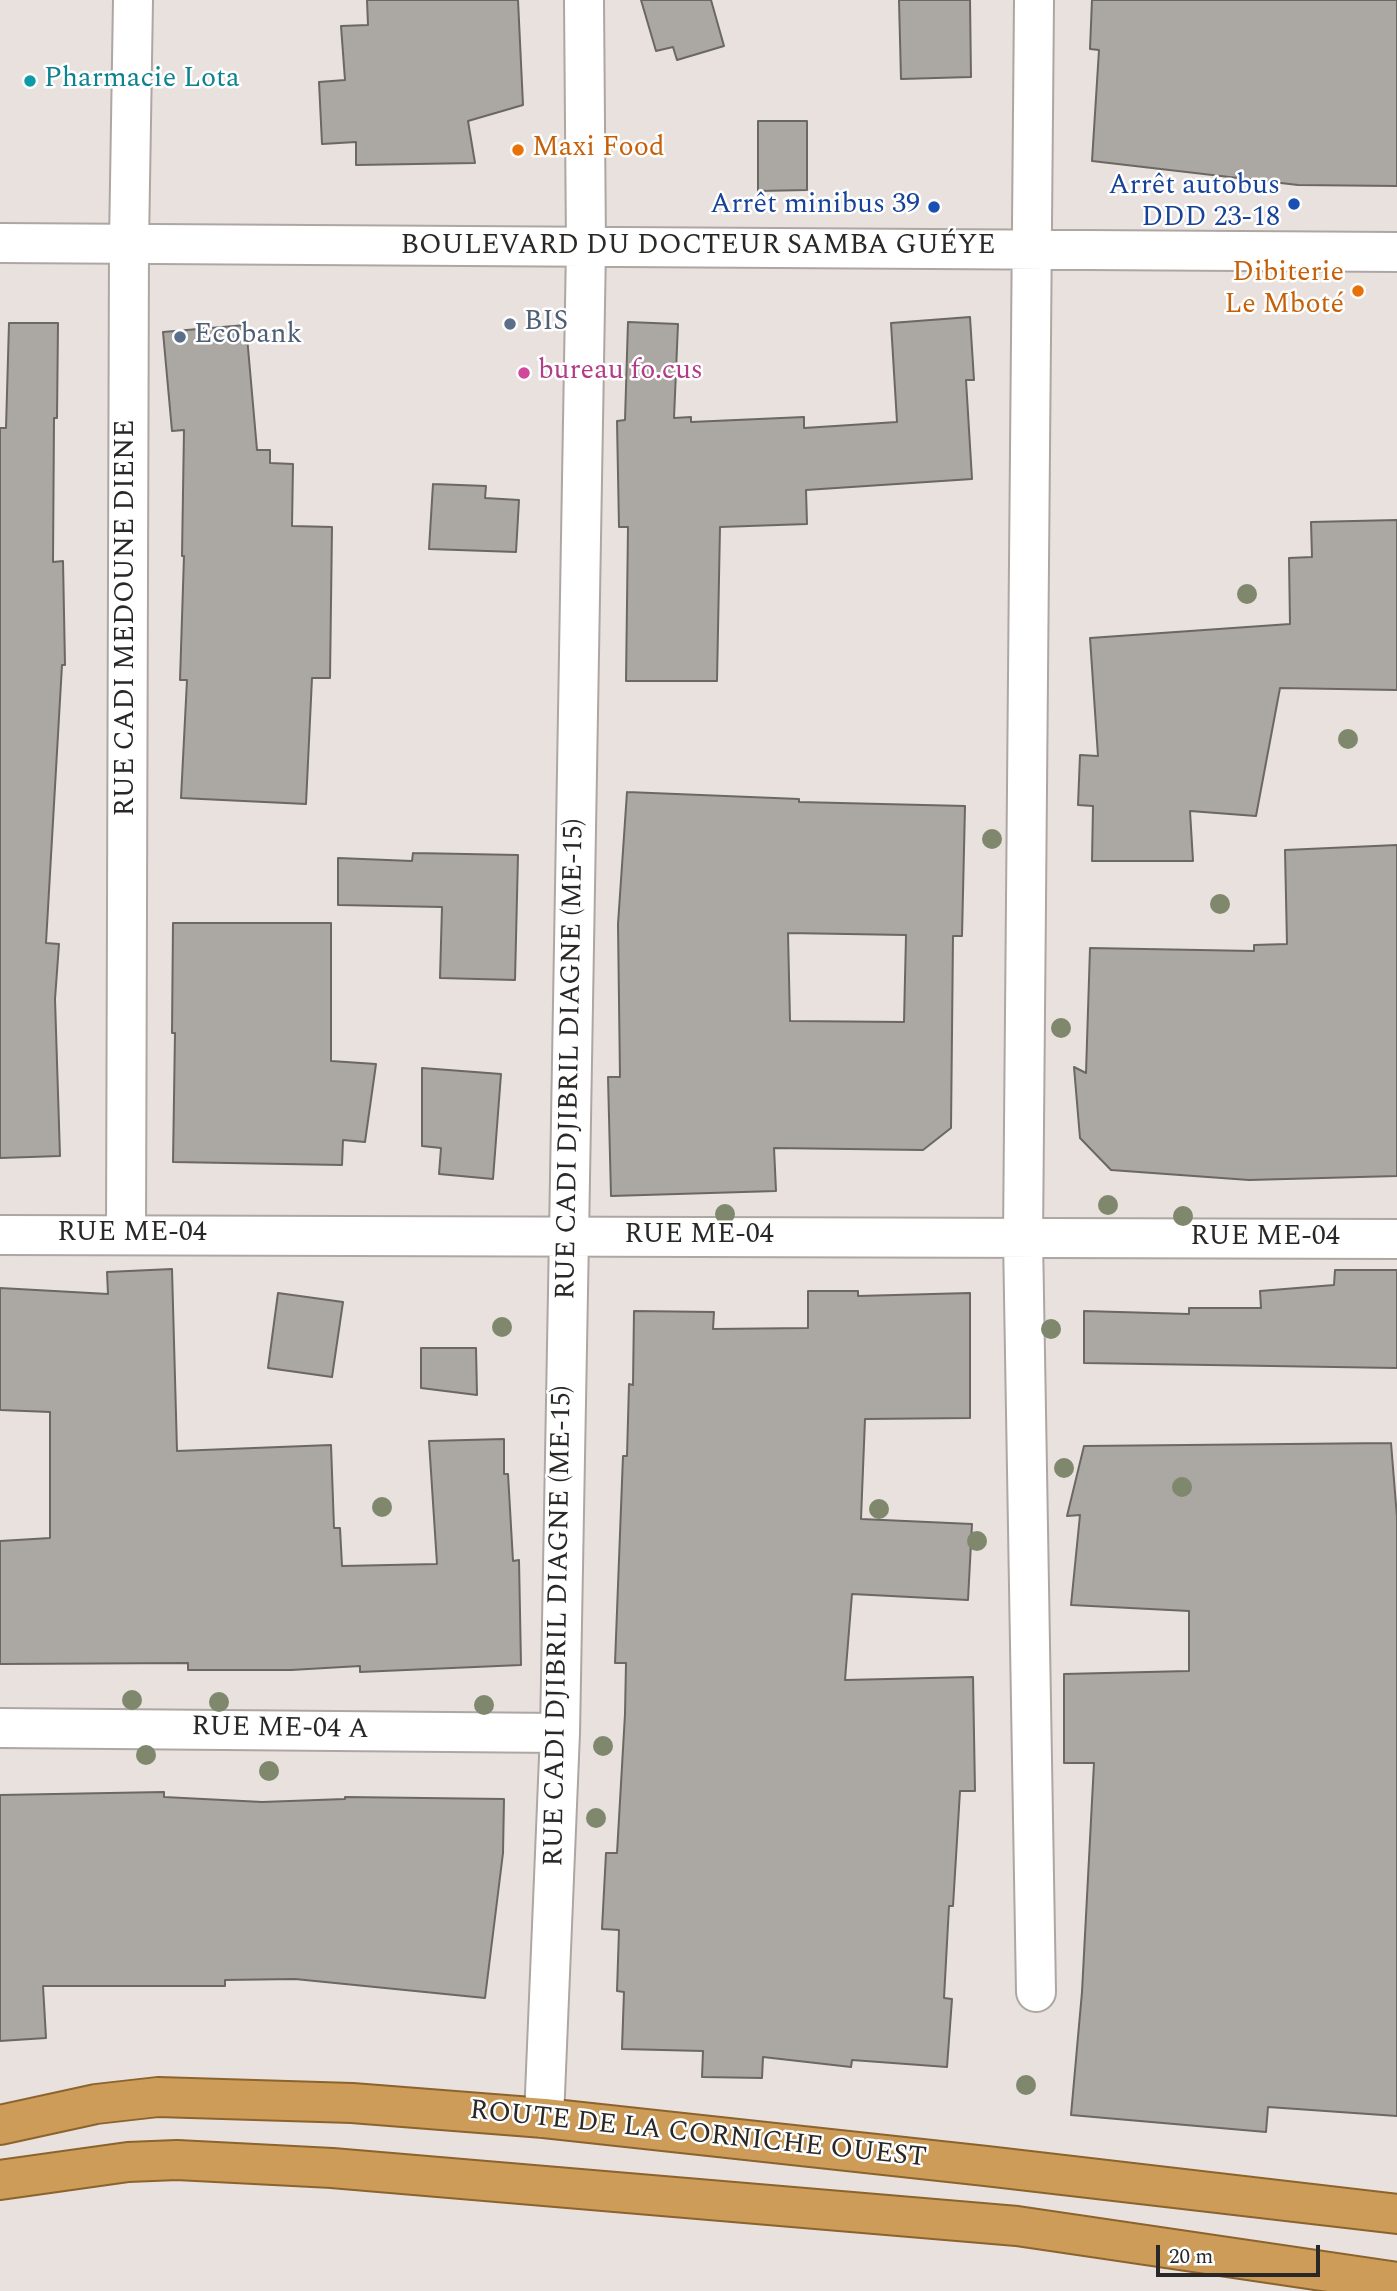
<!DOCTYPE html>
<meta charset="utf-8">
<style>
body{margin:0}
#map{position:relative;width:1397px;height:2291px;overflow:hidden;background:#e8e1de;font-family:Spectral,serif}
canvas{display:block}
.scale{position:absolute;left:1156px;top:2245px;width:164px;height:32px;box-sizing:border-box;border:4px solid #2a2827;border-top:0;padding-left:9px;font-size:21px;line-height:24px;white-space:nowrap;color:#2a2827;-webkit-text-stroke:5px #fff;paint-order:stroke}
</style>
<div id="map">
<canvas width="1397" height="2291"></canvas>
<div class="scale">20 m</div>
</div>
<script>
const context = document.querySelector('canvas').getContext('2d');
context.lineJoin = 'round';
function fill(path, color) {
  context.fillStyle = color;
  context.fill(path, 'evenodd');
}
function shape(rows) {
  const path = new Path2D();
  for (const r of rows) {
    path.moveTo(r[0], r[1]);
    for (let i = 2; i < r.length; i += 2) path.lineTo(r[i], r[i + 1]);
  }
  return path;
}
function stroke(path, color, width, dash) {
  context.strokeStyle = color;
  context.lineWidth = width;
  context.lineCap = dash ? 'butt' : 'round';
  context.setLineDash(dash || []);
  context.stroke(path);
}
function label(font, color, halo, rows, align = 'center') {
  context.font = font + ' Spectral,serif';
  context.lineWidth = 5;
  context.setLineDash([]);
  context.textBaseline = 'middle';
  context.strokeStyle = halo;
  context.fillStyle = color;
  for (const [text, x, y, turn = 0] of rows) {
    context.save();
    context.translate(x, y);
    context.rotate((+turn || 0) * Math.PI / 180);
    context.textAlign = isNaN(turn) ? turn : align;
    if (halo) context.strokeText(text, 0, 0);
    context.fillText(text, 0, 0);
    context.restore();
  }
}
const building = shape([
 [367,0,518,0,523,105,468,121,475,163,356,165,356,142,322,144,319,82,345,80,341,26,368,25,367,0],
 [641,0,711,0,724,46,677,60,673,47,656,51,641,0],
 [899,0,970,0,971,77,901,79,899,0],
 [1092,0,1397,0,1397,186,1298,185,1092,161,1099,50,1090,49,1092,0],
 [758,121,807,121,807,190,758,191,758,121],
 [970,317,974,380,966,380,972,479,806,490,807,524,720,527,717,681,626,681,628,527,619,527,617,421,625,420,628,322,678,324,674,418,691,417,691,422,804,417,804,428,897,422,891,323,970,317],
 [9,323,58,323,57,418,54,418,53,562,63,561,65,665,62,665,46,943,59,944,55,999,60,1156,0,1158,0,428,6,428,9,323],
 [246,325,257,450,270,450,270,463,293,464,292,526,332,527,330,678,312,678,306,804,181,798,187,680,180,680,184,556,182,556,184,430,172,431,163,332,246,325],
 [433,484,486,486,485,498,519,500,516,552,429,549,433,484],
 [1397,520,1397,690,1280,688,1256,816,1190,811,1193,861,1092,861,1093,806,1078,805,1080,755,1098,756,1090,638,1290,624,1289,558,1312,557,1311,522,1397,520],
 [627,792,799,799,799,802,965,806,962,936,953,936,951,1128,923,1150,774,1148,776,1191,611,1196,608,1077,620,1077,618,924,627,792],
 [788,933,906,935,904,1022,790,1021,788,933],
 [1397,845,1397,1176,1249,1180,1111,1170,1080,1138,1074,1067,1086,1073,1090,948,1254,951,1254,945,1287,944,1285,850,1397,845],
 [413,853,518,855,515,980,440,978,442,907,338,905,338,858,412,861,413,853],
 [173,923,331,923,331,1061,376,1064,365,1142,343,1140,342,1165,173,1162,175,1033,172,1033,173,923],
 [422,1068,501,1074,493,1179,439,1174,441,1148,422,1146,422,1068],
 [172,1269,177,1451,331,1445,334,1528,340,1528,342,1566,437,1564,429,1441,504,1439,504,1474,508,1474,513,1561,519,1560,521,1665,360,1672,360,1666,291,1670,188,1670,188,1663,0,1664,0,1541,50,1538,50,1412,0,1410,0,1288,108,1294,107,1272,172,1269],
 [1335,1270,1397,1270,1397,1368,1084,1363,1084,1311,1189,1314,1189,1308,1261,1308,1260,1291,1334,1285,1335,1270],
 [808,1291,858,1291,858,1296,970,1293,970,1418,865,1419,861,1519,972,1524,968,1600,852,1594,845,1680,973,1677,975,1791,960,1791,953,1906,949,1906,944,1998,952,1999,947,2067,852,2060,851,2067,763,2057,762,2078,702,2077,703,2051,622,2049,624,1992,617,1991,619,1930,602,1929,606,1853,617,1853,625,1714,626,1663,615,1663,623,1456,627,1456,629,1384,633,1385,634,1311,714,1312,713,1329,808,1328,808,1291],
 [278,1293,343,1302,332,1377,268,1368,278,1293],
 [421,1348,476,1348,477,1395,421,1388,421,1348],
 [1391,1443,1397,1517,1397,2116,1268,2107,1266,2132,1071,2115,1082,1992,1094,1763,1064,1763,1064,1674,1189,1671,1189,1611,1071,1605,1080,1515,1067,1516,1084,1446,1391,1443],
 [164,1792,164,1797,262,1802,345,1799,345,1797,504,1799,503,1853,485,1998,295,1979,225,1980,225,1986,43,1986,46,2038,0,2041,0,1795,164,1792]
]);
const minor = shape([
 [1034,0,1023,1238,1036,1992],
 [0,243,1397,252],
 [0,1235,1397,1239],
 [126,1235,129,244,133,0],
 [0,1728,560,1733],
 [544,2118,560,1733,569,1236,586,247,584,0]
]);
const trunk = shape([
 [0,2125,96,2104,158,2097,352,2103,544,2118,986,2166,1397,2214],
 [0,2180,128,2162,177,2160,332,2168,1017,2226,1397,2282]
]);
const trees = [
 [1247,594],
 [1348,739],
 [992,839],
 [1220,904],
 [1061,1028],
 [1108,1205],
 [725,1214],
 [1183,1216],
 [502,1327],
 [1051,1329],
 [1064,1468],
 [1182,1487],
 [382,1507],
 [879,1509],
 [977,1541],
 [132,1700],
 [219,1702],
 [484,1705],
 [603,1746],
 [146,1755],
 [269,1771],
 [596,1818],
 [1026,2085]
];
const markers = [
 [30,81,7,"#0f9aa8"],
 [518,150,7,"#e8710a"],
 [1294,204,7,"#1a4fb4"],
 [934,207,7,"#1a4fb4"],
 [1358,291,7,"#e8710a"],
 [510,324,7,"#5c6f8a"],
 [180,337,7,"#5c6f8a"],
 [524,373,7,"#d1479c"]
];
const cultureNames = [
 ["Pharmacie Lota",44,81]
];
const foodNames = [
 ["Maxi Food",532,150],
 ["Dibiterie",1344,275,"right"],
 ["Le Mboté",1344,307,"right"]
];
const transitNames = [
 ["Arrêt autobus",1280,188],
 ["DDD 23-18",1280,220],
 ["Arrêt minibus 39",920,207]
];
const streetNames = [
 ["BOULEVARD DU DOCTEUR SAMBA GUÉYE",698,248],
 ["RUE CADI MEDOUNE DIENE",128,618,-90],
 ["RUE CADI DJIBRIL DIAGNE (ME-15)",572,1059,-89],
 ["RUE ME-04",132,1235],
 ["RUE ME-04",699,1237],
 ["RUE ME-04",1265,1239],
 ["RUE CADI DJIBRIL DIAGNE (ME-15)",560,1626,-89],
 ["RUE ME-04 A",280,1730,1],
 ["ROUTE DE LA CORNICHE OUEST",698,2136,6]
];
const serviceNames = [
 ["BIS",524,324],
 ["Ecobank",194,337]
];
const hotelNames = [
 ["bureau fo.cus",538,373]
];
fill(building, '#aba7a2');
stroke(building, '#6b6763', 2);
stroke(minor, '#ada6a3', 42);
stroke(trunk, '#8c632c', 42);
stroke(minor, '#fff', 38);
stroke(trunk, '#cc9c58', 38);
context.fillStyle = '#7f886c';
for (const [x, y] of trees) {
  context.beginPath();
  context.arc(x, y, 10, 0, 2 * Math.PI);
  context.fill();
}
for (const [x, y, r, color] of markers) {
  const dot = new Path2D();
  dot.arc(x, y, r, 0, 2 * Math.PI);
  context.fillStyle = color;
  context.fill(dot);
  stroke(dot, '#fff', 2.5);
}
label('28px', '#0d838f', '#fff', cultureNames, 'left');
label('28px', '#c56008', '#fff', foodNames, 'left');
label('28px', '#164399', '#fff', transitNames, 'right');
label('28px', '#2a2827', '#fff', streetNames);
label('28px', '#4e5e75', '#fff', serviceNames, 'left');
label('28px', '#b23c85', '#fff', hotelNames, 'left');
</script>
